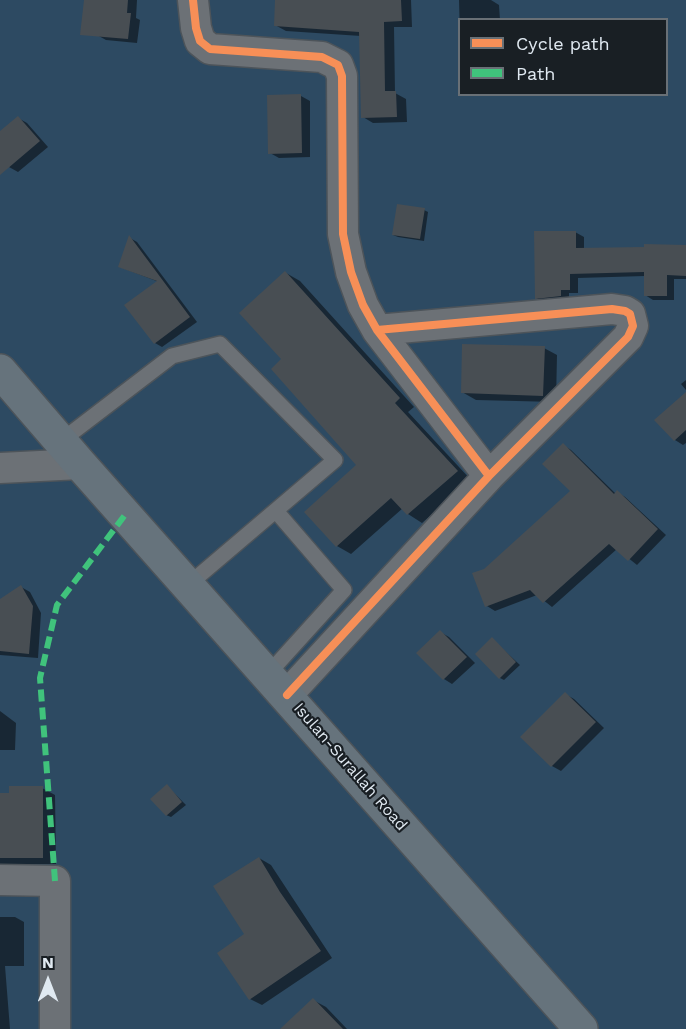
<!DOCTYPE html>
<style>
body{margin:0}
#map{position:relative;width:686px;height:1029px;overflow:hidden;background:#30383e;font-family:"Work Sans",sans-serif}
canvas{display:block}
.legend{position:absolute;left:458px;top:18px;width:210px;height:78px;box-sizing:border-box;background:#191f24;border:2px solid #697076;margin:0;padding:8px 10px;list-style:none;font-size:18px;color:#e0e9f1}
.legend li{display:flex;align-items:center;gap:12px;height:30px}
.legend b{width:30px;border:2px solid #697076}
.north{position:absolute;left:18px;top:951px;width:60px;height:60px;-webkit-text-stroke:4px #191f24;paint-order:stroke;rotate:0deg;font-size:16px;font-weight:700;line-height:24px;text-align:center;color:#e0e9f1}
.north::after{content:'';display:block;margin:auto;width:21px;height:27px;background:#e0e9f1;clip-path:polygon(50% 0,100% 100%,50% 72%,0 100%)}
</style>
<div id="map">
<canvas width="686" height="1029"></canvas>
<ul class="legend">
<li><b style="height:8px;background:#f78f57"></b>Cycle path</li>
<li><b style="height:8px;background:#40c37c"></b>Path</li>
</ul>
<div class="north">N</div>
</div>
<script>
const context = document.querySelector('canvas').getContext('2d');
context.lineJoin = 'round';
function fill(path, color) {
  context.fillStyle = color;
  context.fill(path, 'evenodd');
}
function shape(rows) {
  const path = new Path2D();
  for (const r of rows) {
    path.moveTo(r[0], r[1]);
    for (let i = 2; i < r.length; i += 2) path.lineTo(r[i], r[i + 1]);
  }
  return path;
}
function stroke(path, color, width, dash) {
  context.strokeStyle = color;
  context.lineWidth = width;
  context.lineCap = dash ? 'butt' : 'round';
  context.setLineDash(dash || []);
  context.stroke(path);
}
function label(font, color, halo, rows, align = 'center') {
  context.font = font + ' "Work Sans",sans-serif';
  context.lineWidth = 4.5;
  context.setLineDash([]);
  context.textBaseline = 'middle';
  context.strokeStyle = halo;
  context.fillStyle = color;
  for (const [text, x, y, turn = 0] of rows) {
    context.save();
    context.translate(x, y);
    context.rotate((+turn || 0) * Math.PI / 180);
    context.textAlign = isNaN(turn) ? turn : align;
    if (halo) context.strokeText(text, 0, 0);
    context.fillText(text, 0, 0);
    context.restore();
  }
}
const green = shape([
 [0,0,686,0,686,1029,0,1029],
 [460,20,666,20,666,94,460,94]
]);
const shadow = shape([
 [99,0,137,0,136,18,140,20,137,43,106,40,97,35],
 [277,0,411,0,412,27,394,27,395,93,406,99,407,122,373,123,363,117,361,36,286,31,275,25],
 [459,0,491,0,499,5,500,20,460,20,460,37],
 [301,96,310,101,310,157,279,158,270,153],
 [18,118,27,123,48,147,18,172,9,167,0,156,0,133],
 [424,210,428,212,424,241,398,237,393,235],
 [575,232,584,237,584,250,686,247,686,279,674,279,674,300,653,300,645,295,645,276,578,278,578,293,569,293,569,300,544,302,536,298],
 [130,238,137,242,197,322,162,347,155,343,159,282,120,267],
 [286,273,300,281,414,407,408,412,471,480,422,523,408,514,403,508,351,554,337,546,359,465,283,359],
 [544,348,557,355,556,402,476,400,462,392],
 [686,380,686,390,681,384],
 [686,394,686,443,683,445,675,440],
 [563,445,571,450,616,494,617,492,625,497,666,535,637,565,617,549,552,607,537,595,495,611,487,606,485,570,572,491],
 [21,587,30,592,41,613,38,658,0,655,0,600],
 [440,632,449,637,475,663,452,684,444,679],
 [492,639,520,665,504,680,500,678],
 [565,694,574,699,604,728,561,771,552,766,522,737],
 [0,711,16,723,15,750,0,750],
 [167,786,186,805,171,817,166,815],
 [42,788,55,795,56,864,0,864,0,794,11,794],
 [259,858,271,865,332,958,262,1005,250,999,246,935],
 [0,917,15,917,24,922,24,966,5,966,10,1029,0,1029],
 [313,1000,326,1007,347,1029,282,1029]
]);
const building = shape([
 [84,0,128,0,127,13,131,13,128,39,80,35],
 [275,0,401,0,402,21,384,22,385,91,396,91,397,117,361,118,359,32,274,26],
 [301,94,302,153,268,154,267,95],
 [18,116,40,141,0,175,0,131],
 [397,204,425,208,420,239,392,235],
 [534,231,576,231,576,248,644,247,644,244,686,245,686,276,667,275,667,296,644,296,644,272,570,274,570,290,561,290,561,296,535,299],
 [129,235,190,317,154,344,124,305,157,281,118,267],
 [285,271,400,398,395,403,458,471,407,515,391,498,336,547,304,512,356,465,271,369,281,359,239,313],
 [462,344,545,346,543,396,461,393],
 [686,392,686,430,674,441,654,420],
 [563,443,614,494,617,490,658,529,628,561,609,544,543,603,530,590,485,607,472,573,484,569,570,491,542,464],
 [21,585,33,606,29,654,0,651,0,599],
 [440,630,467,657,443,680,416,653],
 [492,637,516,662,499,679,475,654],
 [565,692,596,722,551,767,520,737],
 [167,784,182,802,166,816,150,799],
 [9,786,43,786,43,858,0,858,0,793,9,793],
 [259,857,280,892,321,951,249,1000,217,953,244,934,213,886],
 [313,998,343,1029,280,1029]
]);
const lane = shape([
 [61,441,172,356,220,344,335,460,188,585],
 [268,674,344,590,276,511]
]);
const street = shape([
 [193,0,196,28,200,41,210,49,322,57,338,65,342,76,343,234,351,272,363,305,377,330,489,476],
 [0,468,80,464],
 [287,695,489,476,628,337,633,326,630,314,625,311,612,309,377,330],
 [0,880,55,881,55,1029]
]);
const highway = shape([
 [0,371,80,464,581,1029]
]);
const quiet = shape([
 [55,881,40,678,57,605,125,515]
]);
const cycleway = shape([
 [193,0,196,28,200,41,210,49,322,57,338,65,342,76,343,234,351,272,363,305,377,330,489,476],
 [287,695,489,476,628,337,633,326,630,314,625,311,612,309,377,330]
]);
const streetNames = [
 ["Isulan-Surallah Road",350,767,49]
];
fill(green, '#2d4a62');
fill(shadow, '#0007');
fill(building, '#484e53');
stroke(lane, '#4d545a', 18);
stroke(street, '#4d545a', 33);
stroke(highway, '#4d545a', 36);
stroke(lane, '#6c7176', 15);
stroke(street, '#6c7176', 30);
stroke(highway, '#66737c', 33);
stroke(quiet, '#40c37c', 6, [12, 6]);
stroke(cycleway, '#f78f57', 8);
label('16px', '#e0e9f1', '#191f24', streetNames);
</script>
